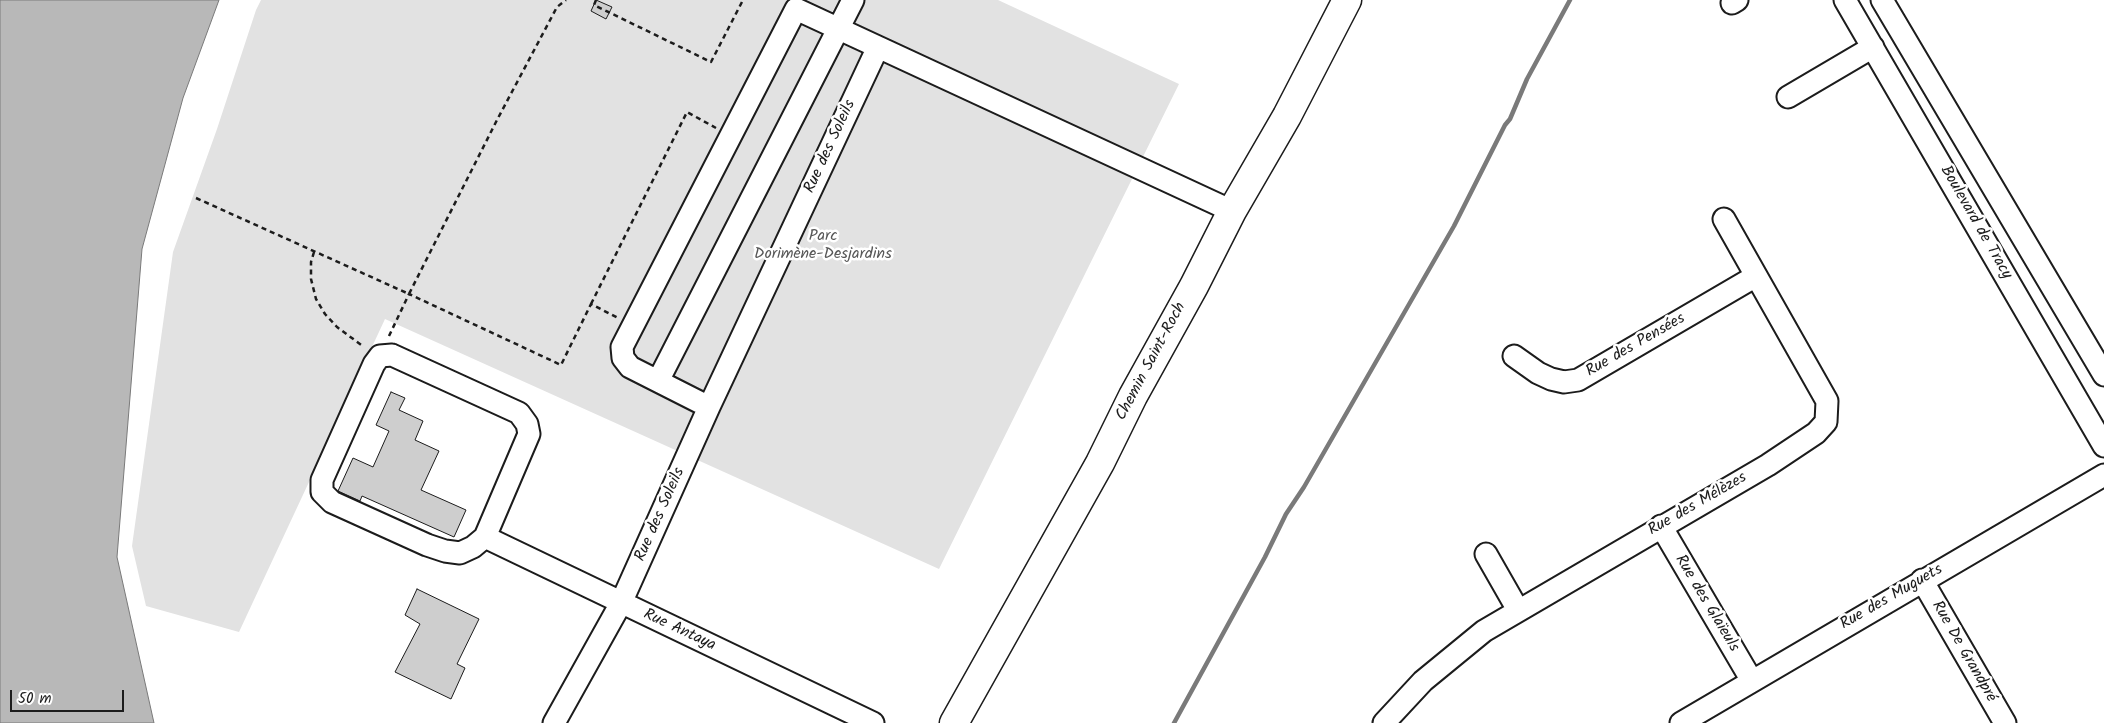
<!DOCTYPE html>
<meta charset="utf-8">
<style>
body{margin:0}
#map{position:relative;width:2104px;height:723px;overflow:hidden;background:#fff;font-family:Kalam,sans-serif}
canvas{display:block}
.scale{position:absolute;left:10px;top:690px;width:114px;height:22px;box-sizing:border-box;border:2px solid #1c1c1c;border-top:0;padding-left:6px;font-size:15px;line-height:18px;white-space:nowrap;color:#1c1c1c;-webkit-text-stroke:4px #fff;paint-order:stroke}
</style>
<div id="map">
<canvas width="2104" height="723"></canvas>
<div class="scale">50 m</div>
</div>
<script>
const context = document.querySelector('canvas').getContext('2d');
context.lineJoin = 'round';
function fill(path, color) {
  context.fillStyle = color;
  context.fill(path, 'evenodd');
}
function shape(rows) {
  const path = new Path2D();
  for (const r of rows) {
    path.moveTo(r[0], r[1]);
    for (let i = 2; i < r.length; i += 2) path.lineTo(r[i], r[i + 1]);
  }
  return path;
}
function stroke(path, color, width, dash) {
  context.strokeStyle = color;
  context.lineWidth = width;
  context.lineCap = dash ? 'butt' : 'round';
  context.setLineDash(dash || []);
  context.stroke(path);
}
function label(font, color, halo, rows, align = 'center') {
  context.font = font + ' Kalam,sans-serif';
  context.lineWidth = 5;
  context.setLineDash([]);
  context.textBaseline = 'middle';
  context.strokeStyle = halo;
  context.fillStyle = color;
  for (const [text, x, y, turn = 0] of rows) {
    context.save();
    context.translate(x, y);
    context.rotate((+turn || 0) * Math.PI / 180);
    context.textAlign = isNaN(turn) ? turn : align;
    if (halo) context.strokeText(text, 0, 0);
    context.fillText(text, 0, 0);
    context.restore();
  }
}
const green = shape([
 [261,0,998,0,1179,84,939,569,385,319,239,632,146,606,132,546,173,252,217,129,256,10]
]);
const water = shape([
 [0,0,219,0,183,98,142,249,117,557,154,723,0,723,0,0]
]);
const stream = shape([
 [1174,723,1265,557,1286,514,1304,487,1454,226,1505,125,1510,119,1527,79,1570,0]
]);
const building = shape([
 [596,0,612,7,606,19,591,11,596,0],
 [391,392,405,398,399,410,423,421,415,440,439,451,421,490,466,510,454,537,362,496,360,501,338,491,353,458,373,467,389,431,376,425,391,392],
 [417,589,479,619,457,664,465,668,451,699,395,672,420,624,405,615,417,589]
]);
const path = shape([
 [596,0,594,5,711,62,743,0],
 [196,198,409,294,497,120,557,7,566,0],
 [314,252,311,262,311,279,316,299,325,314,337,327,364,347],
 [591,304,687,112,716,128],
 [389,336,409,294,561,365,591,304,618,318]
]);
const minor = shape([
 [1845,0,2104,446],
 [1882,0,2104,375],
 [1732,3,1737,0],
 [1788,97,1873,47],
 [392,355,519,413,527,424,529,434,485,537,473,547,460,553,445,551,427,545,332,502,322,492,322,480,374,364,380,356,392,355],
 [1514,356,1538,373,1551,379,1564,382,1578,380,1756,276],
 [658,381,853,0],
 [709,407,630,367,623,358,622,347,796,9,878,47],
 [1661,526,1752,681],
 [485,537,873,723],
 [1486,554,1518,610],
 [1922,580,2005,723],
 [554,723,621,603,709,407,878,47,1232,211],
 [1384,723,1423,681,1484,631,1768,465,1816,433,1826,422,1827,401,1724,219],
 [1681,723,2104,475]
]);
const major = shape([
 [954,723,1100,463,1133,396,1194,286,1232,211,1287,116,1347,0]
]);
const streetNames = [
 ["Rue des Soleils",831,147,-65],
 ["Boulevard de Tracy",1975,223,60],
 ["Rue des Pensées",1636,346,-30],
 ["Chemin Saint-Roch",1152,362,-62],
 ["Rue des Mélèzes",1698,505,-30],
 ["Rue des Soleils",661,515,-66],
 ["Rue des Muguets",1892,598,-30],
 ["Rue des Glaïeuls",1706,604,59],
 ["Rue Antaya",679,631,25],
 ["Rue De Grandpré",1963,652,60]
];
const parkNames = [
 ["Parc",823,237],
 ["Dorimène-Desjardins",823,255]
];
fill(green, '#e2e2e2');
fill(water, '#b8b8b8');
stroke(water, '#7a7a7a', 1);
stroke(stream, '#7a7a7a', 4.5);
fill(building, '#cecece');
stroke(building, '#1c1c1c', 1);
stroke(minor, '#1c1c1c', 25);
stroke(major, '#1c1c1c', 31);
stroke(path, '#1c1c1c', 2.5, [5, 4]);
stroke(minor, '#fff', 21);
stroke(major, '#fff', 28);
label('16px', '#1c1c1c', '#fff', streetNames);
label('16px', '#575757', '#fff', parkNames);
</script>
